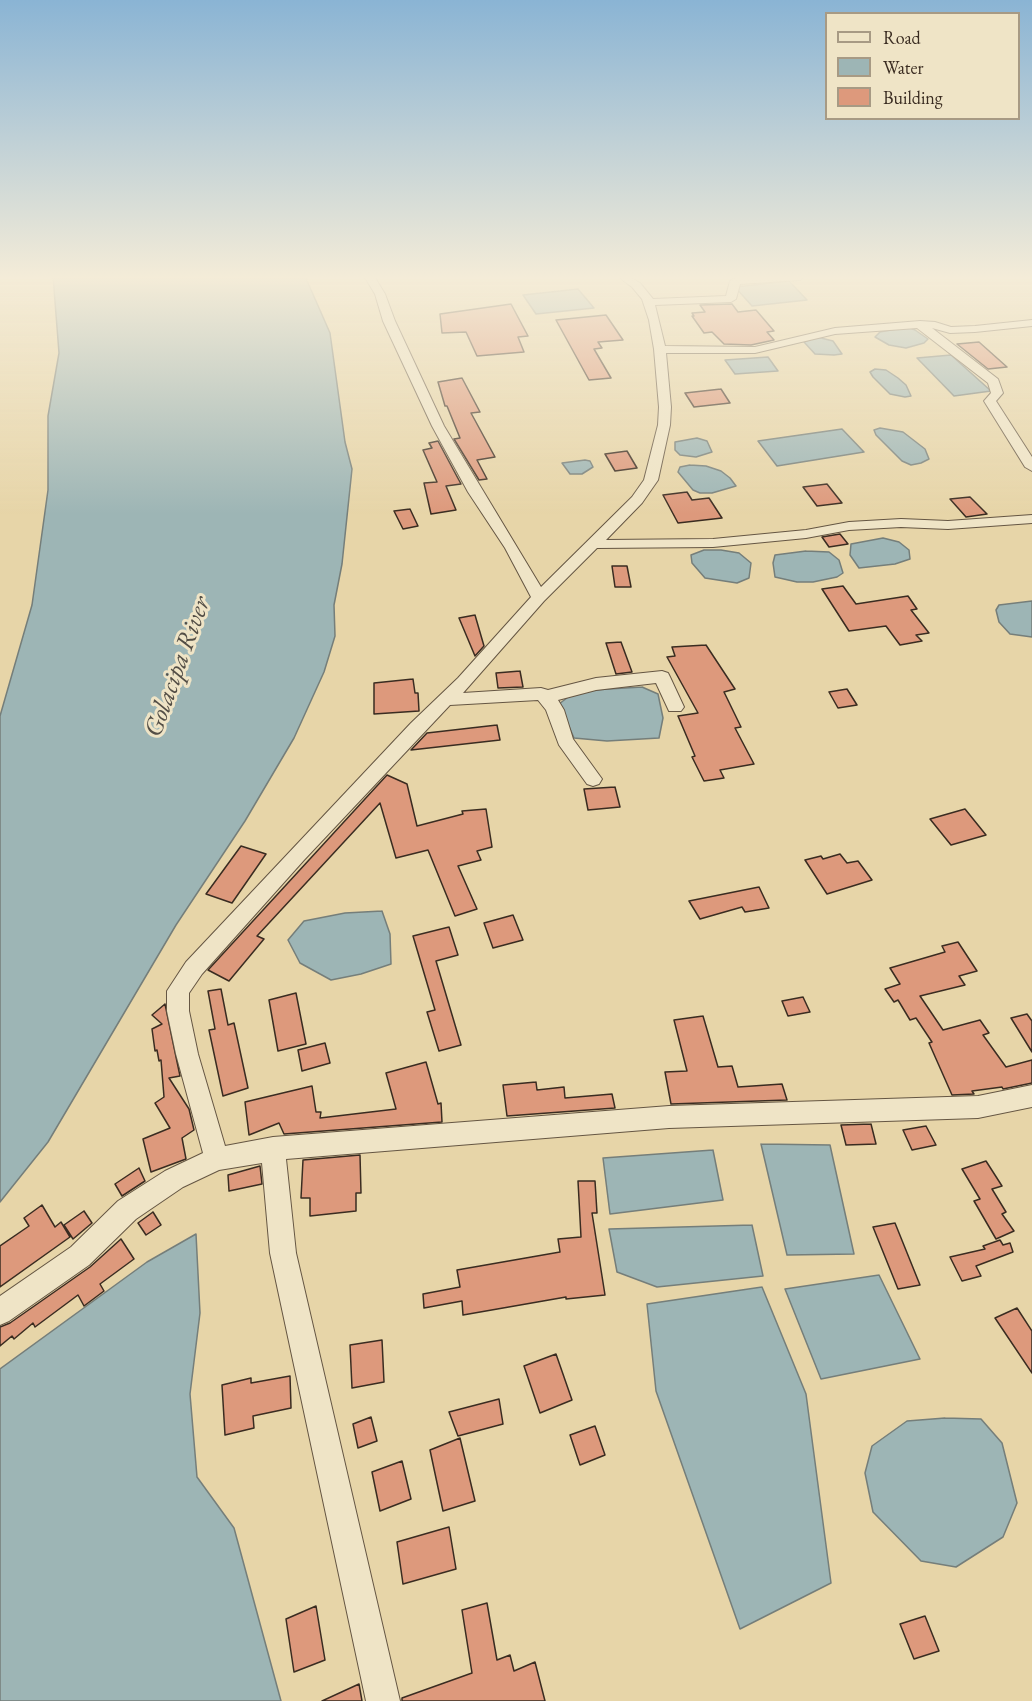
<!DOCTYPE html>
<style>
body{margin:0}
#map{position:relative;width:1032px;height:1701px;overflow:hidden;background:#e7d5a8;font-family:"EB Garamond",serif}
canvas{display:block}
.legend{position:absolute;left:825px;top:12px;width:195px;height:108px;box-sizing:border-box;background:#efe4c6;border:2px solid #a79a84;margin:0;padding:8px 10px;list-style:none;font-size:18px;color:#3a2c21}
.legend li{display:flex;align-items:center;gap:12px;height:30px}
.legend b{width:30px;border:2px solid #a79a84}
</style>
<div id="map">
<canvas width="1032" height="1701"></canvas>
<ul class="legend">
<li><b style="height:8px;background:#efe4c6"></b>Road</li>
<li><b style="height:16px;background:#9db5b5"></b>Water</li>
<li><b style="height:16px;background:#dd997c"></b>Building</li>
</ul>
</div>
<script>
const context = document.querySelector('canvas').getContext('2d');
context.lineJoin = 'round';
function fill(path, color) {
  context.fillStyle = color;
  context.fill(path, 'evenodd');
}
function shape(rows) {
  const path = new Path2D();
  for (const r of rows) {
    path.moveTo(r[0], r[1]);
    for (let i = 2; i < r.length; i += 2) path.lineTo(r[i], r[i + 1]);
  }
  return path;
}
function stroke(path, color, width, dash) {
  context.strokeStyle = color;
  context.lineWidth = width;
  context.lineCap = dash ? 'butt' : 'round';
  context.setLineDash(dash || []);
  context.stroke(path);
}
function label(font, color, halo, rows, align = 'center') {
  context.font = font + ' "EB Garamond",serif';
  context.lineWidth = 6;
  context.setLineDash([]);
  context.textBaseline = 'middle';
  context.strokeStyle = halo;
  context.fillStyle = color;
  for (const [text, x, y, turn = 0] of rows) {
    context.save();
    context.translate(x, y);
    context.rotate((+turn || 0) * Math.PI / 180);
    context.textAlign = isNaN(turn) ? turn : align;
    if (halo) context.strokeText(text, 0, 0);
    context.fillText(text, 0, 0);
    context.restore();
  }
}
const water = shape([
 [53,276,305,276,330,333,345,442,352,469,342,564,334,605,335,636,324,672,294,738,245,821,176,925,48,1142,0,1202,0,716,32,605,48,490,48,416,59,353,53,276],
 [789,281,807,300,752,306,735,287,789,281],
 [578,289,594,308,536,314,523,295,578,289],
 [908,327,915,330,928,339,924,343,906,348,889,345,875,337,880,332,908,327],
 [817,337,833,341,842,354,834,355,815,354,804,342,817,337],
 [951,355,991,391,954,396,917,358,951,355],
 [768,357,778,371,735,374,725,360,768,357],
 [875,369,886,370,898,378,906,385,911,396,905,397,890,394,873,377,870,372,875,369],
 [880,428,903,432,925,449,929,459,921,463,911,465,902,461,876,435,874,430,880,428],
 [842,429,864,452,777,466,758,441,842,429],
 [697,438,707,441,712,452,696,457,680,455,675,450,675,442,697,438],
 [585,460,590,461,593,467,582,474,570,474,562,463,585,460],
 [690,465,706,466,721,471,730,478,736,486,712,493,700,493,693,490,678,472,680,467,690,465],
 [883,538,899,542,909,550,910,559,895,564,859,568,850,555,851,544,883,538],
 [704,550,721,550,739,553,751,563,749,578,737,583,705,578,692,563,691,555,704,550],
 [806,551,829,552,839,560,843,573,837,577,813,582,797,582,775,577,773,563,775,555,806,551],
 [1032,601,1032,637,1010,634,999,622,996,610,999,605,1032,601],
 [642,687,658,694,663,718,659,738,607,741,574,738,559,704,576,691,642,687],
 [382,911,390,934,391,964,361,974,331,980,300,963,288,940,304,921,345,913,382,911],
 [761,1144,830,1145,854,1254,787,1255,761,1144],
 [713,1150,723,1200,610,1214,603,1158,713,1150],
 [752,1225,763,1276,657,1287,617,1272,609,1229,752,1225],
 [196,1234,200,1313,190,1394,197,1477,234,1528,281,1701,0,1701,0,1369,147,1262,196,1234],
 [879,1275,920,1359,821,1379,785,1289,879,1275],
 [762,1287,806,1394,831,1583,740,1629,656,1391,647,1304,762,1287],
 [945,1418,981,1419,1002,1443,1017,1503,1003,1537,956,1567,921,1561,873,1512,865,1473,872,1446,907,1421,945,1418]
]);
const building = shape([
 [511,304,528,336,518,337,524,352,477,356,466,332,442,333,440,314,511,304],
 [732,304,738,312,756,310,774,331,767,332,774,340,751,345,724,344,712,332,704,333,692,316,694,316,692,313,705,312,700,305,732,304],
 [606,315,623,340,598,342,602,348,594,349,611,378,589,380,556,320,606,315],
 [979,342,1007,367,988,369,957,344,979,342],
 [462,378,480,412,471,413,495,457,477,460,487,479,479,480,454,439,460,438,447,406,445,406,438,382,462,378],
 [721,389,730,403,694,407,685,393,721,389],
 [438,441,461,484,446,486,456,510,431,514,424,483,437,482,423,450,432,448,429,443,438,441],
 [627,451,637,468,615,471,605,454,627,451],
 [827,484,842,503,817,506,803,487,827,484],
 [687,492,692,500,709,498,722,518,678,523,663,495,687,492],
 [970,497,987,514,966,517,950,499,970,497],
 [410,509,418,526,403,529,394,511,410,509],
 [840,534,848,544,829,547,822,537,840,534],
 [612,566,627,566,631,587,615,587,612,566],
 [843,586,856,604,908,596,917,609,911,610,929,633,916,635,922,641,900,645,886,626,849,631,822,589,843,586],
 [475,615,484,646,475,656,459,618,475,615],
 [621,642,632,672,616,674,606,643,621,642],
 [706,645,735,689,724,692,741,727,735,728,754,764,720,770,724,778,704,781,692,757,695,756,678,716,698,713,667,657,675,656,672,647,706,645],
 [520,671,523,687,498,688,496,673,520,671],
 [413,679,415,693,418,693,419,711,374,714,374,683,413,679],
 [847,689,857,705,838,708,829,692,847,689],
 [497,725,500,740,411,750,427,733,497,725],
 [387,775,407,784,417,826,463,814,462,811,486,809,492,847,477,851,481,860,458,866,477,909,455,916,428,850,396,858,380,803,257,936,264,939,229,981,208,970,387,775],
 [615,787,620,807,588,810,584,789,615,787],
 [965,809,986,835,951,845,930,819,965,809],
 [241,846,266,854,232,903,206,894,241,846],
 [840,854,847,863,858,861,872,880,827,894,805,860,821,856,823,859,840,854],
 [759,887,769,908,745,912,742,907,700,919,689,901,759,887],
 [513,915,523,940,493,948,484,923,513,915],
 [449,927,458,955,436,961,461,1045,439,1051,427,1012,435,1010,413,936,449,927],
 [958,942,977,971,959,976,965,985,920,996,943,1030,980,1020,989,1033,983,1035,1006,1067,1032,1060,1032,1083,1003,1089,1002,1087,972,1091,974,1094,952,1095,929,1043,932,1042,916,1018,910,1020,898,1000,894,1002,885,989,900,984,890,968,945,952,942,946,958,942],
 [221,989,228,1025,234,1023,248,1088,223,1096,209,1030,215,1029,208,991,221,989],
 [296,993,306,1044,278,1051,269,1000,296,993],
 [803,997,810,1012,788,1016,782,1001,803,997],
 [165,1004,180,1076,169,1078,189,1109,194,1130,182,1138,186,1159,151,1172,143,1139,170,1128,155,1103,164,1097,161,1060,159,1061,157,1050,155,1051,152,1029,162,1024,152,1015,165,1004],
 [1027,1014,1032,1021,1032,1052,1011,1018,1027,1014],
 [703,1016,718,1067,732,1066,738,1087,782,1084,787,1100,671,1104,665,1072,687,1071,674,1020,703,1016],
 [325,1043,330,1063,302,1071,298,1050,325,1043],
 [426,1062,438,1104,441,1103,442,1122,284,1134,279,1123,249,1135,245,1102,312,1086,316,1112,321,1112,320,1118,396,1109,386,1073,426,1062],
 [536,1082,537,1090,564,1087,565,1098,612,1094,615,1108,507,1116,503,1085,536,1082],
 [871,1124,876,1144,846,1145,841,1125,871,1124],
 [926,1126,936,1145,912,1150,903,1130,926,1126],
 [360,1155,361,1193,356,1193,356,1211,310,1216,310,1198,301,1198,303,1160,360,1155],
 [986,1161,1002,1186,992,1189,1006,1212,1002,1214,1014,1231,996,1239,974,1201,980,1199,962,1169,986,1161],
 [260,1166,262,1184,229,1191,228,1175,260,1166],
 [139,1168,145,1181,122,1196,115,1184,139,1168],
 [578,1181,595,1181,597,1213,592,1213,605,1295,566,1299,566,1297,463,1315,462,1301,424,1308,423,1294,460,1287,457,1270,560,1252,558,1239,581,1237,578,1181],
 [42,1205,55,1227,61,1222,70,1237,0,1287,0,1246,29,1226,24,1218,42,1205],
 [84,1211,92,1223,73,1239,64,1225,84,1211],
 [153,1212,161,1225,146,1235,138,1223,153,1212],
 [895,1223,920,1285,898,1289,873,1227,895,1223],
 [121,1239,134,1259,100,1284,104,1291,84,1306,78,1295,35,1327,33,1323,14,1339,12,1336,0,1346,0,1327,10,1323,90,1267,121,1239],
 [1000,1240,1003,1245,1010,1243,1013,1252,976,1266,981,1276,962,1281,950,1257,985,1249,983,1246,1000,1240],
 [1017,1308,1032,1331,1032,1373,995,1318,1017,1308],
 [382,1340,384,1382,352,1388,350,1345,382,1340],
 [556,1354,572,1400,540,1413,524,1366,556,1354],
 [290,1376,291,1408,253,1416,254,1428,225,1435,222,1385,251,1378,251,1383,290,1376],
 [499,1399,503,1424,458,1436,449,1412,499,1399],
 [371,1417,377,1441,358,1448,353,1424,371,1417],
 [595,1426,605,1455,580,1465,570,1435,595,1426],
 [460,1438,475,1501,443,1511,430,1450,460,1438],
 [402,1461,411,1499,380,1511,372,1472,402,1461],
 [449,1527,456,1569,403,1584,397,1542,449,1527],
 [487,1603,497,1660,510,1655,514,1671,535,1662,545,1701,402,1701,402,1698,472,1673,462,1610,487,1603],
 [316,1606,325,1660,294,1672,286,1619,316,1606],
 [925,1616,939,1651,914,1659,900,1624,925,1616],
 [359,1684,362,1701,322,1701,359,1684]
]);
const minor = shape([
 [364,276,374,276,385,294,395,321,444,426,541,587,632,497,644,480,658,425,659,407,654,349,649,320,642,299,632,287,617,276,628,276,640,283,653,299,726,296,730,281,735,278,773,276,805,277,800,280,740,284,736,299,731,302,655,305,665,346,755,347,835,328,920,321,935,322,951,327,975,326,1032,320,1032,326,975,332,950,333,932,328,998,379,1003,393,996,401,1032,457,1032,471,1025,467,984,401,991,393,988,383,917,328,835,334,755,353,666,353,671,407,670,425,658,480,642,503,606,540,713,539,806,530,849,522,901,519,948,521,1032,515,1032,523,948,529,901,527,849,530,806,538,713,547,597,548,544,601,463,693,541,688,548,690,596,678,662,671,668,673,670,677,684,707,681,711,669,711,656,683,596,690,558,700,564,710,573,739,602,779,599,784,593,786,587,784,559,745,546,710,538,700,450,705,304,860,202,974,189,993,189,1011,198,1054,225,1146,273,1137,669,1106,978,1096,1032,1085,1032,1107,978,1118,669,1128,286,1159,296,1253,400,1701,366,1701,270,1253,262,1163,219,1170,183,1187,136,1219,89,1265,9,1321,0,1325,0,1296,71,1247,118,1201,165,1171,203,1153,176,1054,167,1011,167,991,186,962,411,723,458,678,531,597,505,548,468,492,432,426,383,321,375,294,364,276]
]);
const waterNames = [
 ["Golacipa River",178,667,-70]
];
fill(water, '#9db5b5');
stroke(water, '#757e7a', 1.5);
fill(building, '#dd997c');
stroke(building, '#3a2c21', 1.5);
stroke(minor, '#655643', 2);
fill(minor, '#efe4c6');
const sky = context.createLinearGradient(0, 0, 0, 514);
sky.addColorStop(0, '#8ab4d4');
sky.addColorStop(0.54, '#f4ecd8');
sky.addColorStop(1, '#f4ecd800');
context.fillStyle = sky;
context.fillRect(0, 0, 1032, 514);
label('italic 26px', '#534e46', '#efe4c6', waterNames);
</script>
